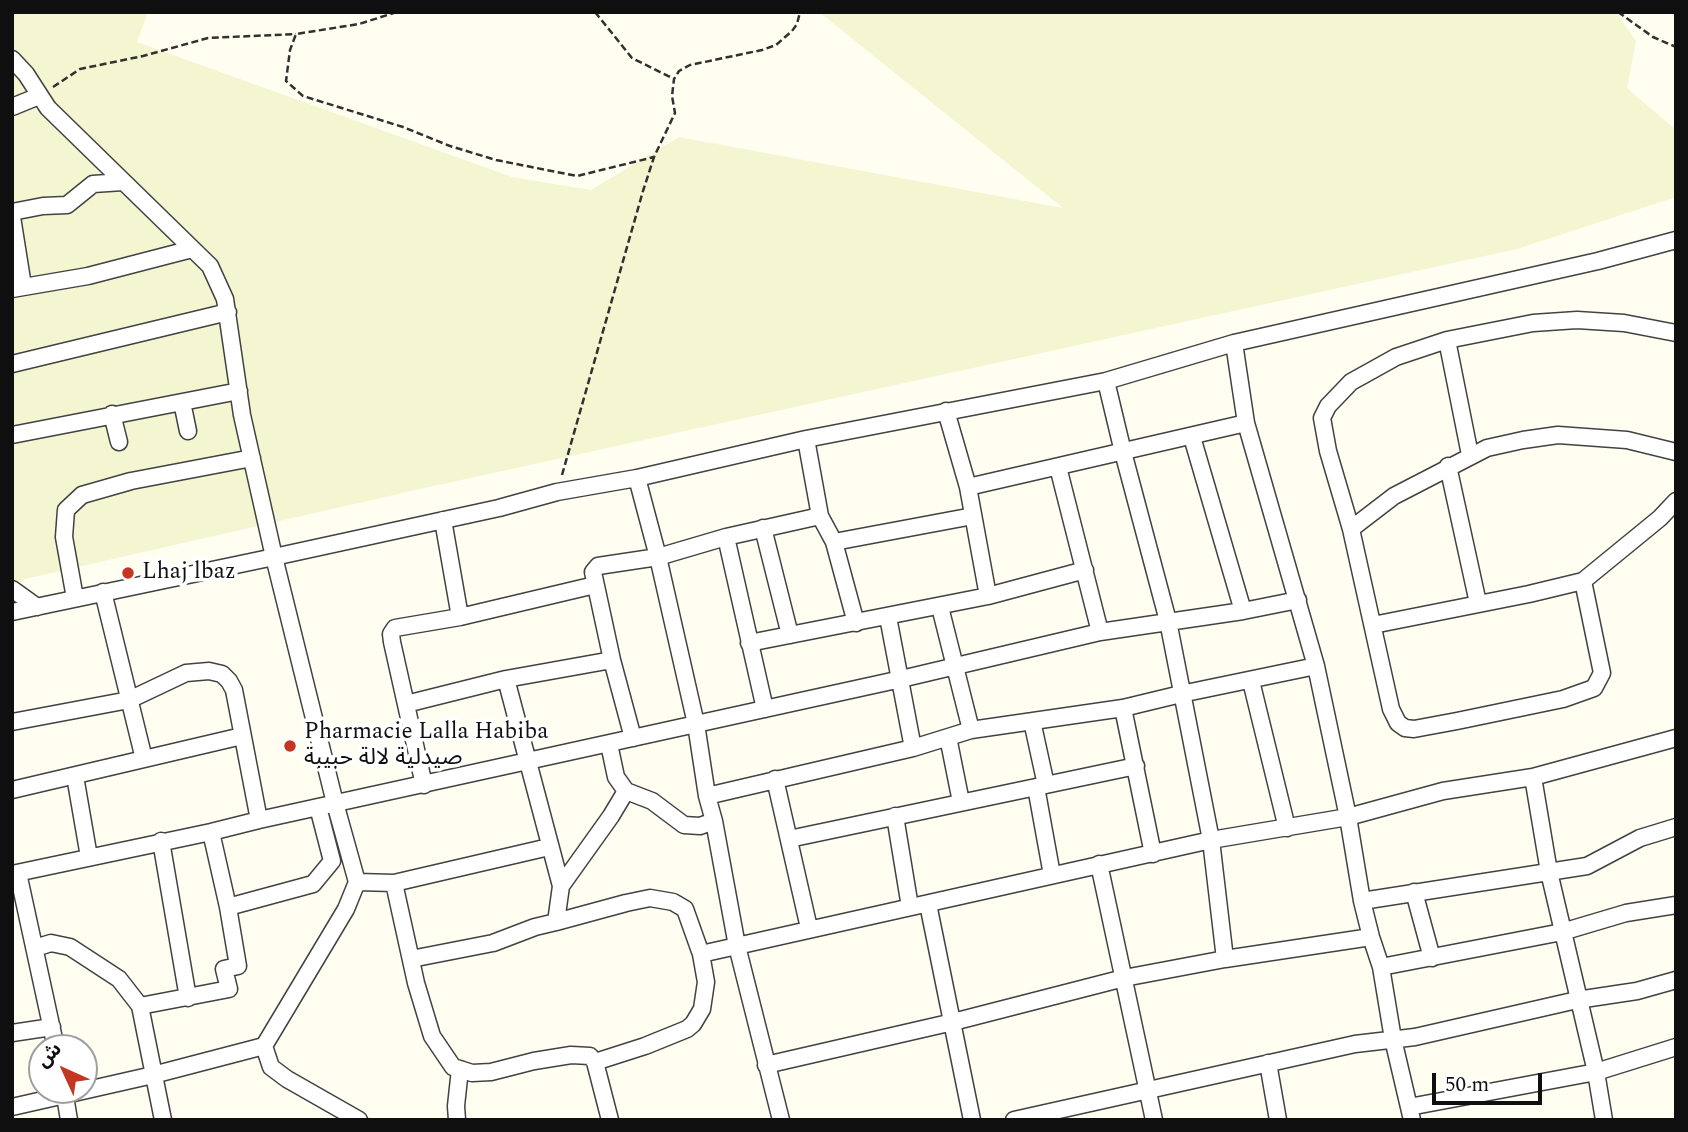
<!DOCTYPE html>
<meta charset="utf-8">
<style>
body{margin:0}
#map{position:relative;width:1688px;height:1132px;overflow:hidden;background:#fffef1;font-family:Spectral,"Noto Sans Arabic",serif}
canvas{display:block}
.frame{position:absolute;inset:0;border:14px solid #0f0f0f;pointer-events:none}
.north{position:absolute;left:28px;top:1034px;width:70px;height:70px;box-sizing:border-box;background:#fff;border:2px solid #9f9f9f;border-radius:50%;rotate:315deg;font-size:19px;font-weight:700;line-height:28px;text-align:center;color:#0f0f0f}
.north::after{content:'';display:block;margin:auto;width:24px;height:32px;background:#c43522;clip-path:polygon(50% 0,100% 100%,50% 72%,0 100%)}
.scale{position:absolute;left:1432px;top:1073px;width:110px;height:32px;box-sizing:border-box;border:4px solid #0f0f0f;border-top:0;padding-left:9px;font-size:21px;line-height:24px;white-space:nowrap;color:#0f0f0f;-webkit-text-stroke:5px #fff;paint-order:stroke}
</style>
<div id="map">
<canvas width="1688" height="1132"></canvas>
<div class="frame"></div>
<div class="north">ش</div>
<div class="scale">50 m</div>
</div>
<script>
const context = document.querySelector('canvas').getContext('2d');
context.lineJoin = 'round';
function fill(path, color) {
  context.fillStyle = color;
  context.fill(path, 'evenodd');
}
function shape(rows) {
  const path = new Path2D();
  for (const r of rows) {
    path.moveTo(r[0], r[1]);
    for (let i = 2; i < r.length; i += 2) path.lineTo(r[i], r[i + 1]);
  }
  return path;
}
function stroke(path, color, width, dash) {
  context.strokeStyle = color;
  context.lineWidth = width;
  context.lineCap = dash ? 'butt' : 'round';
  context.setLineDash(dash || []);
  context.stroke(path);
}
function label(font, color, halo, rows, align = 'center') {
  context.font = font + ' Spectral,"Noto Sans Arabic",serif';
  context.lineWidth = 7;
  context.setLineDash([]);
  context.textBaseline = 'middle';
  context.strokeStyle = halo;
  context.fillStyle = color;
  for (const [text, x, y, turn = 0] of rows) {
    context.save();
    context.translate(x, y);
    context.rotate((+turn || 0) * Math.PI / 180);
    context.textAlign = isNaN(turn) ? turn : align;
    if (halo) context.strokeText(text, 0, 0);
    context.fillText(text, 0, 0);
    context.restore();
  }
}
const farmland = shape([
 [12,12,148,12,137,42,512,177,591,190,679,137,1063,208,819,12,1616,12,1636,41,1627,88,1676,130,1676,197,1517,249,420,489,12,582]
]);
const path = shape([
 [397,12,359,24,296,34,290,50,286,81,303,96,403,127,450,146,496,160,577,176,654,157],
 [429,12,430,12],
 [595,12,632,58,674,79],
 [1618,12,1653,37,1676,47],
 [53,87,80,69,143,56,208,38,296,34],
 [562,475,643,191,654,157,675,113,672,96,674,79,679,71,690,65,762,50,776,45,792,31,797,24,800,12]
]);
const minor = shape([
 [12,59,26,74,48,108,210,266,225,299,242,415,274,557,335,803,357,882,346,909,264,1046,271,1067,287,1079,359,1120],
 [12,107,39,96],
 [12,212,43,206,67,205,93,184,123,182],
 [12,217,23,286],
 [12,289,88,276,192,249],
 [1447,340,1470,455],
 [1234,343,1246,423,1316,666,1348,817,1362,901,1371,937,1381,967,1393,1039,1412,1120],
 [12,364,228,312],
 [1106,381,1123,452,1168,621,1211,840,1225,959],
 [182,402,188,431],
 [946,411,968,487,988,596],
 [112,414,119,442],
 [12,435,239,391],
 [1192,437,1243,611],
 [806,439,820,516,834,542,856,623],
 [1448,466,1478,603],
 [1058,467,1100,632],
 [637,478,658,557,696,724,707,796,714,821,737,946,781,1120],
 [968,487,1246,423],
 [443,520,460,617],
 [763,528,790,635],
 [1351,529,1394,496,1487,448,1523,440,1558,435,1627,440,1676,452],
 [726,537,765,709],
 [834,542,973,516],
 [1583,581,1602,673,1594,688,1563,699,1457,721,1414,729,1405,728,1398,723,1391,709,1351,529,1328,451,1322,418,1328,406,1351,382,1396,357,1447,340,1533,323,1577,320,1624,323,1676,333],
 [12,589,37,607],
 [103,592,144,759],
 [75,598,64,537,66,510,82,495,131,481,252,458],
 [940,607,971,730],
 [12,612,274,557,499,508,557,492,637,478,806,439,1106,381,1234,343,1598,261,1676,240],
 [888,617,913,748],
 [1373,625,1529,594,1583,581,1660,518,1676,501],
 [749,643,988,596,1085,570],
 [1251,681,1287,828],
 [406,704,506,679,612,660],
 [1123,708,1153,854],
 [1032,721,1046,785],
 [12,722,129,700,186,673,209,671,222,674,229,681,234,690,259,820],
 [948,737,961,802],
 [633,738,612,660,593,572,598,566,658,557,726,537,820,516],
 [609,744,616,777,626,791,652,801,684,825,700,826,714,821],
 [75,776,89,857],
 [1533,777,1549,872,1596,1072,1604,1120],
 [775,779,809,928],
 [424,785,392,642,391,634,395,628,460,617,595,585],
 [1036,787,1052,875],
 [12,790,242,736],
 [707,796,913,748,971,730,1123,708,1181,694,1316,666],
 [895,816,910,907],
 [789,839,1136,766],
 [161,841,188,998],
 [1099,864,1154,1120],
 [18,873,56,1048],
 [12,874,211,832,259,820,901,679,1100,632,1243,611,1298,600],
 [357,882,394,883,549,847],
 [394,883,416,983,432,1036,453,1067,472,1073,491,1072,534,1061,571,1055,590,1056,595,1062,610,1120],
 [561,886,611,816,626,791],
 [1414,892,1432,958],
 [1362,901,1587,866,1640,838,1676,827],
 [928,904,972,1120],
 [228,907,313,884,332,861,318,807],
 [556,922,626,903,650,898,673,902,685,909,701,954,706,982,702,1009,693,1024,687,1029,645,1046,595,1062],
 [35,948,51,943,70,947,119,979,140,1006,163,1120],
 [701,954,1211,840,1348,817,1443,791,1533,777,1676,738],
 [411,959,493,943,535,927,556,922,561,886,506,679],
 [1381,967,1562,932,1626,913,1676,905],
 [140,1006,229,989,224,969,238,966,228,907,211,832],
 [12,1033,52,1027],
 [1268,1063,1278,1120],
 [766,1065,953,1022,1124,978,1225,959,1371,937],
 [64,1090,69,1120],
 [12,1107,153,1075,264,1046],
 [1409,1107,1596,1072,1676,1047],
 [457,1120,456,1106,460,1069],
 [1014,1120,1355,1044,1415,1037,1577,1000,1637,991,1676,980]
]);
const markers = [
 [128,573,7,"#c43522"],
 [290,746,7,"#c43522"]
];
const poiNames = [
 ["Lhaj lbaz",142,573],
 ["Pharmacie Lalla Habiba",304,733],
 ["صيدلية لالة حبيبة",304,759]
];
fill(farmland, '#f3f6d0');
stroke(minor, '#424242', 19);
stroke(path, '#313131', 2.5, [7, 3.5]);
stroke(minor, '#fff', 16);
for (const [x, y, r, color] of markers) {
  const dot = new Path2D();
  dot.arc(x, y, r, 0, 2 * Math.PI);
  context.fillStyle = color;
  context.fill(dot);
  stroke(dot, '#fff', 2.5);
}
label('23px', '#0f0f0f', '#fff', poiNames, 'left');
</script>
